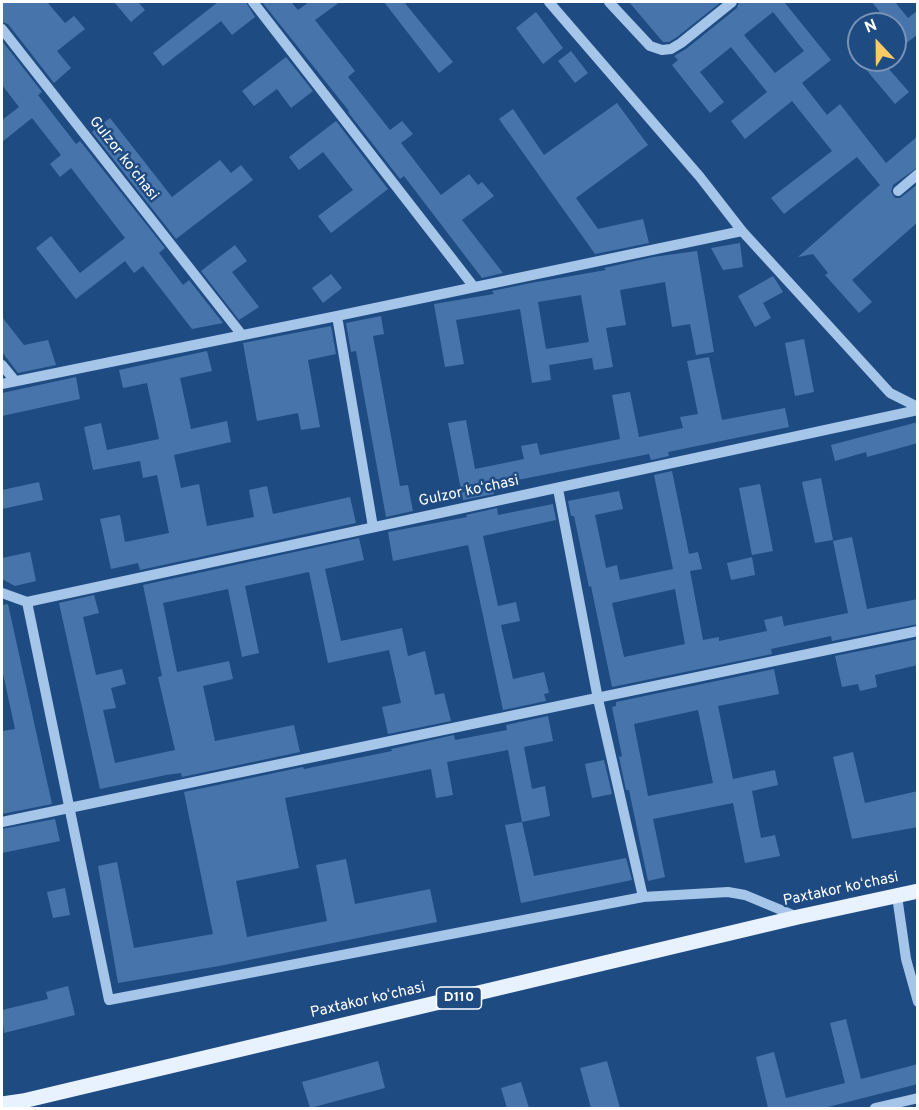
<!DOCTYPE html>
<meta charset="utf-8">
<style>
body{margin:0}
#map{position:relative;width:919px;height:1110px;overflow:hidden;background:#1f4b83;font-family:Overpass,sans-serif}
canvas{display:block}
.frame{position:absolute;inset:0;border:3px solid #fff;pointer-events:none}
.north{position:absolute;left:847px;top:12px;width:60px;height:60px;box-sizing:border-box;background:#1f4b83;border:2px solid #7993b5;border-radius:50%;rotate:338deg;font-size:16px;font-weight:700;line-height:24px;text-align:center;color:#fff}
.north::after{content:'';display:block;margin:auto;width:21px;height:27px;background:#f7cc65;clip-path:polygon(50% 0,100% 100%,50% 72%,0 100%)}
</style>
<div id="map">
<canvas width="919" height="1110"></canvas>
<div class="frame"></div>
<div class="north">N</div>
</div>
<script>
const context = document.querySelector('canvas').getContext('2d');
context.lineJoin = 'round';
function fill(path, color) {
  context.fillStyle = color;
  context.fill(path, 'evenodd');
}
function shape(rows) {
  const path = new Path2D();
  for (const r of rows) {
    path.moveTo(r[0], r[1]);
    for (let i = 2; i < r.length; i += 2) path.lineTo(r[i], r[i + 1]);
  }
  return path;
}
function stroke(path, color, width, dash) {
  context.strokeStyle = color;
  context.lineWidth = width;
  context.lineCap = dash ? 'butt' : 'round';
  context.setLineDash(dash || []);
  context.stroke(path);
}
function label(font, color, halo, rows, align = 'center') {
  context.font = font + ' Overpass,sans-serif';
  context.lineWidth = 5;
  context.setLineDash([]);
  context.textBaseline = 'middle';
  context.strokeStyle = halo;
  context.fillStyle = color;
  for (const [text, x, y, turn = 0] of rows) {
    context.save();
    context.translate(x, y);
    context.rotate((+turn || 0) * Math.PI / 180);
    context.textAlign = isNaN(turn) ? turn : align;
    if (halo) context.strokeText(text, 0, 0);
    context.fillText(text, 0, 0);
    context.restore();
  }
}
const building = shape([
 [2,2,47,2,65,23,74,16,85,29,57,51,71,68,54,83,8,24,2,22],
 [114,2,138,2,145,10,131,22],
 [218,2,246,2,255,17,232,35,221,21,163,66,153,53],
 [262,2,291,2,298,10,309,2,340,2,315,20,355,71,348,77,390,130,402,121,413,134,401,143,441,195,469,174,478,185,482,182,494,196,462,220,503,273,482,278,404,176,400,179,348,112,349,111],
 [384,2,404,2,453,62,439,73],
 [629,2,721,2,677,37,669,42,663,42],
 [739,2,787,2,785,3,831,60,802,83,827,115,840,104,886,163,918,136,918,167,893,185,891,192,895,198,900,198,918,184,918,222,852,280,872,302,859,313,825,275,828,273,813,254,798,257,880,185,857,157,784,214,771,198,832,151,792,101,745,139,731,121,767,92,731,47,700,72,724,102,710,113,672,65,678,60,674,56,686,49,737,8],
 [773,12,804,51,775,73,744,35],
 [872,2,895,2,908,18,918,10,918,34,895,52,895,24,889,24],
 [536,12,563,48,543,64,516,28],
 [2,41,42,92,38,95,76,144,80,141,165,248,159,253,183,285,189,280,223,323,192,329,143,266,134,273,125,261,76,299,36,248,51,236,80,273,125,238,71,168,60,177,50,164,61,155,32,118,2,142,2,120,19,107,2,85],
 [571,51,588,73,575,83,558,61],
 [286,57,313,91,291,108,277,89,254,106,242,91],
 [858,60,881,60,909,92,895,104],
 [617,103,648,145,576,198,598,229,643,219,649,243,595,254,499,119,513,109,544,155],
 [110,118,172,197,220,160,231,173,241,165,253,180,176,239,92,132],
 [336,121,388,189,331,233,318,216,353,190,323,152,299,170,289,157],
 [740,243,743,267,723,270,711,248],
 [235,245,247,261,232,272,259,307,239,320,201,271],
 [697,251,714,352,696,355,690,324,672,327,665,282,620,290,626,325,606,328,613,367,594,370,592,358,549,365,551,380,532,383,520,309,456,320,464,364,445,367,434,304,494,294,492,291,531,283,606,270,604,268,653,257],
 [581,295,589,342,546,349,538,302],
 [331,274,342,288,323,303,312,288],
 [773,276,783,292,763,303,771,318,755,327,738,296],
 [381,316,384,334,373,336,400,486,408,485,413,511,386,517,356,351,351,352,346,323],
 [2,317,24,345,48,340,56,365,18,373,2,352],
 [331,326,336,354,308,360,320,427,301,430,298,413,257,421,243,343],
 [804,339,814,392,795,396,785,343],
 [207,351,212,371,180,378,191,429,227,421,231,442,174,455,181,488,199,484,207,526,254,517,249,490,267,486,273,514,350,497,356,523,140,570,138,563,111,569,100,519,120,515,125,542,169,533,157,475,143,478,140,461,93,470,84,427,101,423,107,450,159,439,147,383,123,388,119,370],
 [709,357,722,420,785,408,789,427,668,452,669,456,651,460,649,454,492,485,494,494,463,500,448,423,466,420,475,469,524,459,521,446,537,443,540,455,620,439,612,395,630,392,639,437,683,428,680,417,698,414,687,361],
 [76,377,80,399,2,416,2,393],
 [918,422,918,443,867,457,866,452,835,461,831,445],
 [672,471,689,554,698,552,702,569,690,571,703,640,719,637,719,641,767,631,764,620,782,616,784,626,848,613,833,541,852,537,867,609,918,599,918,624,832,641,831,636,771,649,772,654,612,687,591,586,589,587,574,516,571,516,568,501,619,491,623,509,595,515,606,568,617,565,620,580,673,569,654,475],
 [675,589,685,644,624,657,612,603],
 [821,478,833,540,815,543,802,482],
 [39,482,43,500,2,509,2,490],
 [760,484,773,551,752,555,739,488],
 [553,504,556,520,483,536,498,606,516,602,520,621,501,625,513,679,544,672,549,693,544,694,546,701,503,710,468,545,393,561,388,532,467,517,466,515,497,508,498,515],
 [359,538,364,560,325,569,341,641,402,628,408,656,425,651,435,695,444,693,451,721,388,734,382,707,401,703,389,650,328,663,309,572,245,586,259,653,242,657,228,589,163,603,177,672,229,661,233,679,203,686,215,741,294,725,300,752,182,777,181,773,166,775,100,789,59,603,94,595,99,613,83,617,96,675,122,669,126,684,111,688,116,708,103,710,115,763,175,750,158,677,162,676,143,585],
 [30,552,36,581,15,586,2,579,2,558],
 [752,557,755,575,731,580,727,563],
 [8,604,52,804,2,814,2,731,15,729,2,669,2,605],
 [918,639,918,665,875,675,877,687,860,691,858,684,842,687,835,656],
 [774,669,779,694,718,706,733,779,775,770,778,785,752,791,761,838,775,835,780,856,745,863,733,803,653,819,665,877,648,881,629,790,626,790,619,757,622,756,612,707,616,706,616,702],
 [698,710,713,783,648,796,634,724],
 [548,716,553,741,524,747,532,789,545,786,550,816,522,822,508,750,447,762,453,795,436,798,431,769,285,798,299,868,236,881,247,937,327,921,316,865,346,859,355,904,430,889,437,922,219,966,118,983,98,866,117,862,134,948,213,934,184,792,303,767,304,769,392,751,391,749,454,735,455,740,507,730,506,725],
 [853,752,865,803,918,791,918,827,852,839,833,757],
 [604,760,612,794,592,798,585,764],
 [55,819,60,841,2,853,2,829],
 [522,822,534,876,626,858,632,880,521,903,505,825],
 [65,888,70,915,53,918,47,892],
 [68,986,75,1015,4,1033,2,1010,48,999,46,992],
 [846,1019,861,1079,918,1064,918,1084,824,1108,768,1108,756,1057,774,1052,786,1098,845,1083,830,1023],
 [378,1061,385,1088,310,1108,302,1082],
 [607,1061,620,1108,591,1108,580,1068],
 [521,1082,529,1108,507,1108,501,1088]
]);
const minor = shape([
 [253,2,474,287],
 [549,2,700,177,742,231],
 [609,2,650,46,662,50,671,49,681,43,732,2],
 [2,29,242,335],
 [898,191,918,174],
 [337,316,373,527],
 [2,365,15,381],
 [2,384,337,316,742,231,890,393,918,407],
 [558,489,598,699,643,897],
 [2,593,27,602],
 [27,602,109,1000,643,897,728,892,745,895,798,917],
 [27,602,918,410],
 [2,822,918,631],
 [897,896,906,959,918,1002],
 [875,1108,918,1098]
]);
const major = shape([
 [2,1104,23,1101,798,917,918,891]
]);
const shields = [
 [459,998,45]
];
const shieldNames = [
 ["D110",459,998]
];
const streetNames = [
 ["Gulzor koʻchasi",123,159,52],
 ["Gulzor koʻchasi",469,492,-12],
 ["Paxtakor koʻchasi",841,890,-12],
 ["Paxtakor koʻchasi",368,1001,-13]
];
fill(building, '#4775ab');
stroke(minor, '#a5c5e9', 10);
stroke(major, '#e8f1fe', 15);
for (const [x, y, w] of shields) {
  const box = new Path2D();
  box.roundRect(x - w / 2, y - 11, w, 22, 4.5);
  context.fillStyle = '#1f4b83';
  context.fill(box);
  stroke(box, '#fff', 1.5);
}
label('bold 14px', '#fff', null, shieldNames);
label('15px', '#fff', '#1f4b83', streetNames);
</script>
